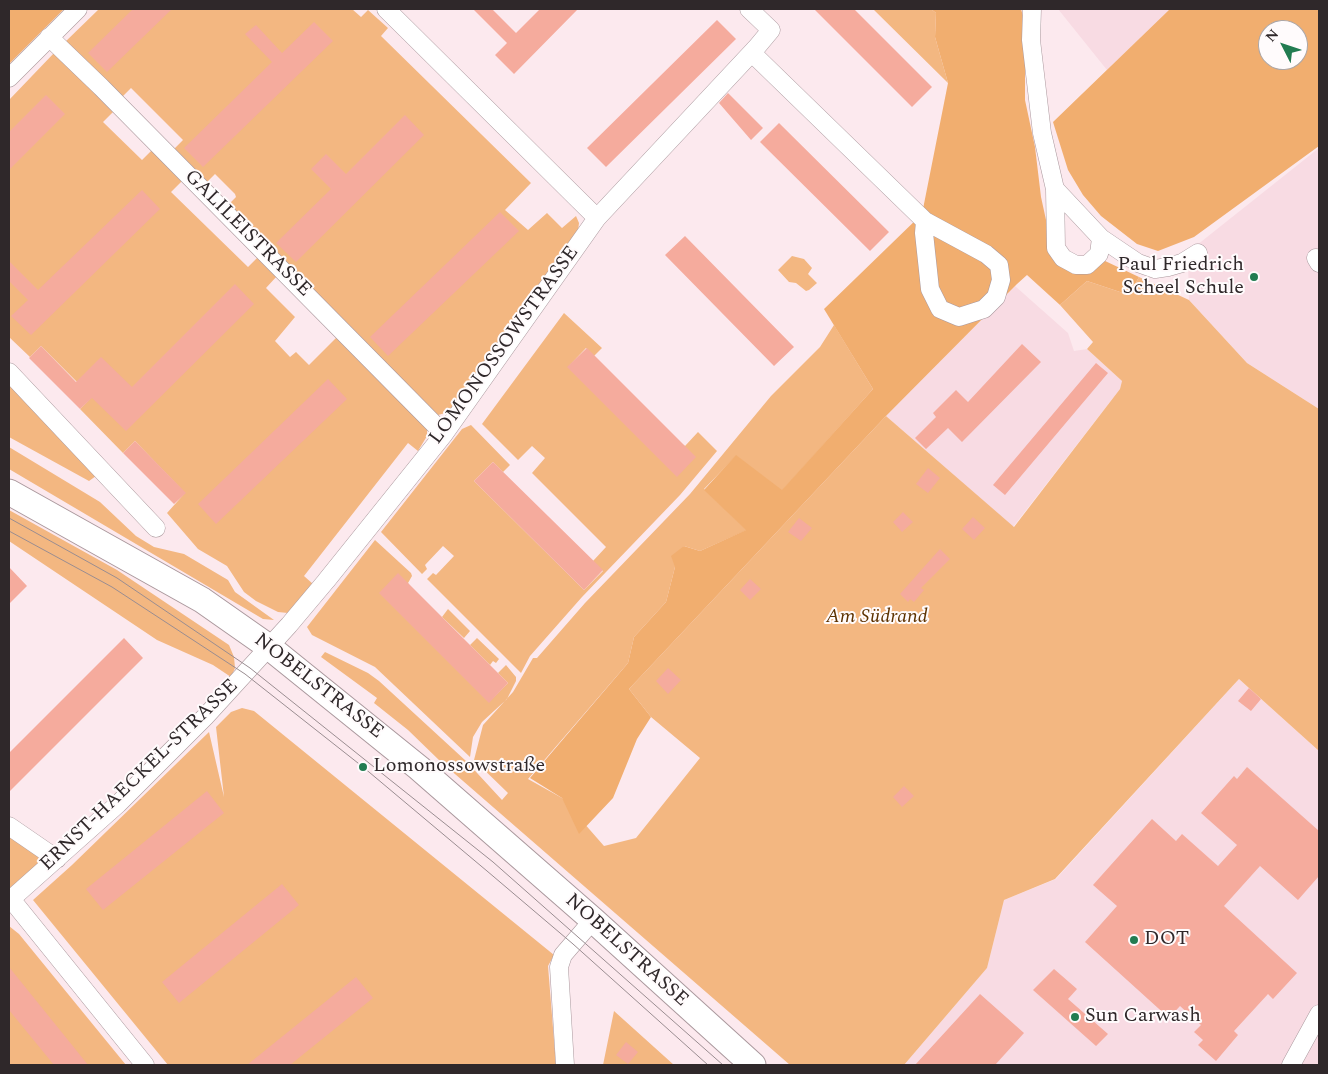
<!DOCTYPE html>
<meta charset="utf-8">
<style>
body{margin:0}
#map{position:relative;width:1328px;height:1074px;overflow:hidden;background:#fce9ee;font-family:Spectral,serif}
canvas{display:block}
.frame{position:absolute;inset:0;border:10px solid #2f282a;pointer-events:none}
.north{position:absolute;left:1258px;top:20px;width:50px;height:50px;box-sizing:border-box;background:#fffbfc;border:1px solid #aca7a8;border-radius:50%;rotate:311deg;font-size:14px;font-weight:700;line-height:20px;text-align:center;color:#2f282a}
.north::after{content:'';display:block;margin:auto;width:18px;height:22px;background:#227c51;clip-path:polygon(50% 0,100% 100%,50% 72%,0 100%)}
</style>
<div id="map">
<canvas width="1328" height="1074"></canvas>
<div class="frame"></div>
<div class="north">N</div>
</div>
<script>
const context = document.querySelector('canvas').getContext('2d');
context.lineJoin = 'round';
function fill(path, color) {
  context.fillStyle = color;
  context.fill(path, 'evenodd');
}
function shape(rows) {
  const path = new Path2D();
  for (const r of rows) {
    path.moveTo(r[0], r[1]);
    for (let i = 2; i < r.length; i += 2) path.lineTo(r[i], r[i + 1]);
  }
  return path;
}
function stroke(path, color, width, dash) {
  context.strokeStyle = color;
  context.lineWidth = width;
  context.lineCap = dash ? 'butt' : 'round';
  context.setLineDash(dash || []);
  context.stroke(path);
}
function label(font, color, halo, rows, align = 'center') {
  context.font = font + ' Spectral,serif';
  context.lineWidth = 4;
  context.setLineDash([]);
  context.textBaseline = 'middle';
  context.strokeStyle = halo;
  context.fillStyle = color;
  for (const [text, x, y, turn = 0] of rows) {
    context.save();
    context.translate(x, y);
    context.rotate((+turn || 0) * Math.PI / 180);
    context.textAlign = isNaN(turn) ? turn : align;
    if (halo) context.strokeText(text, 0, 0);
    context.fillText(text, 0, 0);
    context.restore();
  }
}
const built = shape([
 [1058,9,1170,9,1107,70],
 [1319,148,1319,409,1247,363,1189,300,1188,261,1197,245],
 [1015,286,1068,333,1074,351,1087,349,1122,381,1120,389,1013,527,886,416],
 [1239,679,1319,751,1319,1065,904,1065,987,968,1004,900,1056,879]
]);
const green = shape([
 [99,9,352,9,361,17,368,10,388,28,381,36,531,183,505,210,528,230,547,213,562,228,576,216,579,223,578,231,449,412,438,415,432,413,226,207,236,197,235,194,215,174,205,184,173,150,183,140,131,88,120,99,63,44],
 [873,9,931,9,936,13,935,37,948,83],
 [54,53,115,110,103,122,142,160,154,148,184,179,171,192,248,267,258,257,277,276,266,288,295,317,275,341,290,357,296,352,309,365,339,335,427,429,427,436,418,451,408,443,304,576,313,584,288,613,278,612,256,601,244,592,227,566,198,549,167,513,185,493,135,441,123,453,80,409,92,397,41,346,30,357,9,337,9,100],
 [792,256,804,259,812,268,808,274,817,283,809,290,806,291,796,283,789,282,778,270],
 [1139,277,1189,300,1247,363,1319,409,1319,751,1239,679,1055,879,1004,900,987,968,904,1065,790,1065,440,761,408,730,374,703,377,698,321,657,325,652,368,673,379,681,466,761,502,800,508,793,474,760,483,725,513,692,533,658,537,658,585,603,690,494,771,396,820,347,834,325,873,389,782,491,736,456,704,489,747,530,700,551,684,546,675,567,666,602,634,637,628,663,528,779,562,798,604,846,636,838,700,758,651,717,629,689,886,416,1014,527,1120,389,1122,381,1087,349,1093,342,1060,305,1087,281,1129,295],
 [564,313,602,348,594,356,586,348,568,367,685,446,698,432,717,451,680,495,582,597,530,656,521,673,427,579,433,573,436,575,454,556,443,546,425,565,427,569,422,574,381,532,462,429,471,425,510,465,503,472,493,462,474,481,584,590,603,571,593,561,606,547,532,473,545,458,532,446,518,460,482,424],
 [9,384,96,476,89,481,9,437],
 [9,447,100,502,136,536,154,547,184,554,228,580,235,592,274,620,263,619,9,469],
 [9,510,117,570,229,645,234,657,235,668,231,677,213,665,157,640,9,541],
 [375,540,411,573,412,576,408,583,489,702,508,683,498,673,506,665,516,677,516,681,507,699,482,722,473,737,470,757,375,667,312,635,307,627],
 [448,609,470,631,464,638,442,617],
 [477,638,499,659,496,663,493,661,490,665,470,645],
 [242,708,254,711,554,955,548,966,556,1065,168,1065,33,900,72,865,209,732,224,797,216,727,231,712],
 [9,833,37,850,39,863,9,889],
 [9,926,19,934,126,1065,9,1065],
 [614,1011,674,1065,603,1065]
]);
const forest = shape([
 [9,9,64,9,9,64],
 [931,9,1021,9,1025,23,1025,100,1035,147,1041,197,1055,261,1073,274,1091,268,1103,260,1139,277,1129,295,1087,281,1060,305,1027,275,1017,284,886,416,629,689,651,717,637,739,613,798,579,834,562,798,530,778,628,663,634,637,666,602,675,567,671,556,684,546,700,551,746,530,704,490,736,455,782,490,873,389,824,309,922,214,948,83,935,37,936,13],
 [1170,9,1319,9,1319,146,1194,237,1158,251,1137,244,1101,216,1083,195,1068,170,1053,122],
 [1268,30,1298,30,1298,60,1268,60]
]);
const building = shape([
 [133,9,172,9,107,72,88,53],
 [473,9,492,9,516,33,540,9,578,9,514,74,495,55,507,43],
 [814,9,854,9,932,87,912,107],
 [717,20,736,39,606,167,587,148],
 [314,22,333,41,203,167,184,148,272,62,245,34,256,25,282,53],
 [728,93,763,128,751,140,719,103],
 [46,95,65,114,9,170,9,132],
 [405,115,424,135,296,262,276,243,331,189,311,169,326,154,346,174],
 [779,123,889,232,870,251,760,142],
 [142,190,160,209,31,335,11,316,28,300,9,281,9,261,38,290],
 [500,212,519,231,388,356,370,337],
 [685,236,794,347,774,366,665,255],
 [235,284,254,304,126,431,92,398,80,409,29,358,41,346,76,382,101,357,132,387],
 [1022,344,1041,362,962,442,948,428,926,449,915,438,936,417,933,413,956,390,968,402],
 [587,348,696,457,677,477,567,367],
 [1096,363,1108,373,1005,495,993,485],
 [328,379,347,399,216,524,198,504],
 [135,441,186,493,174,504,123,453],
 [493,462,603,570,584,590,474,481],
 [928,468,940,478,928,493,916,484],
 [903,512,913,522,902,532,893,522],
 [973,517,985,528,974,540,962,529],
 [799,518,812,528,801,541,788,532],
 [940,549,950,559,921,588,924,590,914,602,910,599,908,602,900,594],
 [9,567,27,586,9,604],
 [398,573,508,683,489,703,379,593],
 [750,579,761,589,750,600,740,590],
 [124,638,143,658,9,792,9,753],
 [668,668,681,680,668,694,656,681],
 [1249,688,1261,699,1251,711,1238,701],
 [1247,767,1319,831,1319,876,1298,900,1260,866,1224,906,1297,973,1273,999,1268,994,1234,1031,1238,1035,1216,1061,1198,1045,1203,1040,1194,1032,1201,1025,1180,1006,1169,1018,1085,942,1117,906,1093,885,1152,819,1176,841,1182,834,1218,866,1237,845,1201,813,1234,776,1237,779],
 [904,786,914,796,902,807,893,797],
 [207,791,224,813,103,910,86,889],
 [282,884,299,905,179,1003,162,982],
 [9,967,72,1045,88,1065,54,1065,9,1010],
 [1054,969,1077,989,1068,999,1108,1034,1096,1046,1033,990],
 [356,977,373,998,290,1065,247,1065],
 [980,994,1024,1033,995,1065,915,1065],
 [626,1042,638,1052,628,1064,616,1055]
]);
const street = shape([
 [386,9,597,218],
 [1032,9,1031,40,1042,133,1055,189,1101,238,1138,263,1155,269,1168,267,1182,263,1198,253],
 [49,37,101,87,444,434],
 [752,53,925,221,924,233,930,289,940,309,959,317,984,309,996,297,1001,280,999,265,986,254,925,221],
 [9,78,78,9],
 [1055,189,1056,248,1063,258,1076,265,1087,265,1099,254,1101,238],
 [1316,258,1319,263],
 [9,372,156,528],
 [9,826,57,859],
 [11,899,145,1065],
 [9,901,118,804,205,717,289,625,326,581,444,434,597,218,756,48,771,30,749,9],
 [565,1065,559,967,563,955,593,920],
 [1291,1065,1319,1014]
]);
const secondary = shape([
 [9,492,202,600,269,647,419,768,593,920,753,1065]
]);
const tram = shape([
 [9,518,117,578,250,668,493,862,723,1065],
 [9,531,112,587,245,674,363,767,487,871,573,944,708,1065]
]);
const markers = [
 [1254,277,5,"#227c51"],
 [363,767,5,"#227c51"],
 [1134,940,5,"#227c51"],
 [1075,1017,5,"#227c51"]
];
const streetNames = [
 ["GALILEISTRASSE",247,234,45],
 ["LOMONOSSOWSTRASSE",505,346,-54],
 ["NOBELSTRASSE",318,687,38],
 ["ERNST-HAECKEL-STRASSE",140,776,-44],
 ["NOBELSTRASSE",626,951,42]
];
const poiNames = [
 ["Paul Friedrich",1244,266,"right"],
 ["Scheel Schule",1244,289,"right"],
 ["Lomonossowstraße",373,767],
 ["DOT",1144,940],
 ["Sun Carwash",1085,1017]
];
const parkNames = [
 ["Am Südrand",877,618]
];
fill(built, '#f8dbe3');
fill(green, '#f3b781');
fill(forest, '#f1ae6f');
fill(building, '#f5ab9d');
stroke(street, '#aa989d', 19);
stroke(secondary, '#aa989d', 27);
stroke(street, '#fff', 18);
stroke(secondary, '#fff', 25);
stroke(tram, '#9a8d91', 1);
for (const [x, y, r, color] of markers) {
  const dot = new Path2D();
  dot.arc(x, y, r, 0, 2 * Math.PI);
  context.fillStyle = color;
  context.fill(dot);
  stroke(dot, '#fffbfc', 2);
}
label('20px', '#2f282a', '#fffbfc', streetNames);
label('20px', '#2f282a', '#fffbfc', poiNames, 'left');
label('italic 20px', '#5d3200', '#fffbfc', parkNames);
</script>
